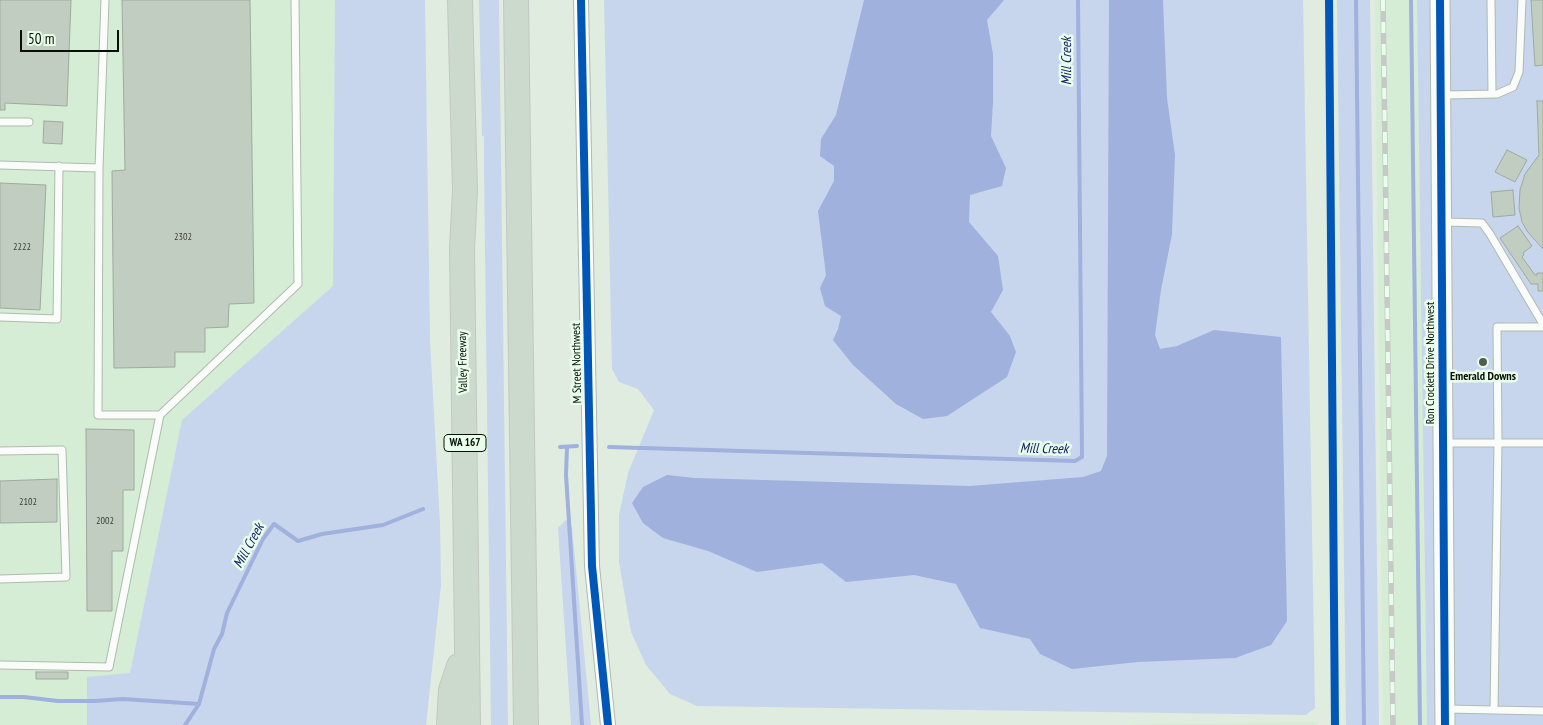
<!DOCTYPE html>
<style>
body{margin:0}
#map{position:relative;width:1543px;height:725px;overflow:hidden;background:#dfecdf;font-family:"PT Sans Narrow",sans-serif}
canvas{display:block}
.scale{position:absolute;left:20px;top:30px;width:99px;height:22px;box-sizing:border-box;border:2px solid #081008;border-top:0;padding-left:6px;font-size:15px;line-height:18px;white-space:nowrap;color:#081008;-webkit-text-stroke:4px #e9feea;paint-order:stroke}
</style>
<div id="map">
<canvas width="1543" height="725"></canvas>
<div class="scale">50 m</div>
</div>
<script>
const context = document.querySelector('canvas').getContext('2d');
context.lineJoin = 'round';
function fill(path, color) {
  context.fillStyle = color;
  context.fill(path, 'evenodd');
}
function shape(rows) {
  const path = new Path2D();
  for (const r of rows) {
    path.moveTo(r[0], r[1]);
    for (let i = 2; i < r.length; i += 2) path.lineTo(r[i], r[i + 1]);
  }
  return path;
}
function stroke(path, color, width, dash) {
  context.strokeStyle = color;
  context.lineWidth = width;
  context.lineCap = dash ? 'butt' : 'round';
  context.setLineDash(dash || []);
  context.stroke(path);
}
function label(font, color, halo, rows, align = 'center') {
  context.font = font + ' "PT Sans Narrow",sans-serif';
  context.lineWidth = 5;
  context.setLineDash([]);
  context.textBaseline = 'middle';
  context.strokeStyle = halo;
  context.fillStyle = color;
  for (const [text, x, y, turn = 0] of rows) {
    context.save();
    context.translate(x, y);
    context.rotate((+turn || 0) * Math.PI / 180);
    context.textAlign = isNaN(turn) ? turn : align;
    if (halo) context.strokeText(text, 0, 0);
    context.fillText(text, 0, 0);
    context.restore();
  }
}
const built = shape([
 [0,0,335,0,333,286,182,420,130,673,88,725,0,725],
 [1375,0,1417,0,1427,725,1383,725],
 [1318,722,1318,725,1132,725,1135,724]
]);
const green = shape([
 [335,0,425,0,430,341,440,524,441,585,426,725,87,725,87,677,130,673,182,420,333,286],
 [479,0,499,0,508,725,491,725,484,171,484,135,482,137],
 [604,0,1303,0,1315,708,1306,715,697,706,670,694,646,665,631,632,619,562,619,515,628,473,654,410,638,389,619,382,612,369],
 [1337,0,1370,0,1379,725,1346,725],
 [1417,0,1543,0,1543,725,1427,725],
 [566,520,572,527,591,725,571,725,558,528]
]);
const water = shape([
 [864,0,1004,0,987,20,993,54,993,102,991,136,1006,168,1002,186,970,195,969,222,998,256,1003,290,991,312,1010,336,1016,352,1007,377,947,416,923,419,896,404,853,365,833,340,838,329,841,316,825,306,820,288,826,275,818,211,834,181,834,166,820,156,821,139,836,115],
 [1109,0,1163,0,1167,98,1175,155,1172,234,1161,290,1155,335,1160,349,1177,346,1214,330,1281,337,1287,621,1271,645,1235,658,1138,662,1072,669,1040,654,1030,639,980,628,956,584,914,575,846,582,822,563,757,572,708,551,663,538,643,523,632,503,643,487,667,475,695,478,970,486,1083,477,1101,471,1107,456]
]);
const stream = shape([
 [1356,0,1364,725],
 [1411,0,1420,725],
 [560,447,577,446],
 [567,447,566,475,582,725],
 [609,447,1075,461,1082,457,1078,0],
 [0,697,24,697,58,701,95,701,123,699,199,704],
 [185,725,199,704,214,649,222,634,227,613,263,539,274,524,298,541,322,534,383,525,423,509]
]);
const building = shape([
 [0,0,71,0,67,106,5,103,5,110,0,110,0,0],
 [122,0,250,0,254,303,229,304,228,327,205,328,205,352,175,352,175,367,114,368,112,171,125,170,122,0],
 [1531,0,1543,0,1543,65,1535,66,1531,0],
 [1537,101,1543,101,1543,249,1527,231,1522,222,1519,208,1520,190,1525,174,1539,155,1537,101],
 [44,121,63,122,62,144,43,143,44,121],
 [1507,150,1527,160,1515,182,1495,172,1507,150],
 [0,183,46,185,40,310,0,308,0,183],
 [1513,190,1515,215,1493,217,1491,192,1513,190],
 [1518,226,1532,246,1523,253,1524,255,1522,257,1535,275,1537,275,1537,273,1543,273,1543,291,1538,291,1538,284,1531,284,1500,238,1518,226],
 [86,429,134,430,134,490,123,490,123,551,112,551,112,611,87,611,86,429],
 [57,479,57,522,0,523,0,481,57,479],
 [36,672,68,672,68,679,36,679,36,672]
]);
const lane = shape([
 [105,0,99,168,98,415,160,415,298,284,295,0],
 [1491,0,1492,94],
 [1443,95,1497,94,1513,87,1519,72,1522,0],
 [0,122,29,122],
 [0,165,99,168],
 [1444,222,1482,223,1490,234,1543,324],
 [0,317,57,319,59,166],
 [1444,443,1543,443],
 [0,451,62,450,66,577,0,579],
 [0,665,109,667,160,415],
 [1446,709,1543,711],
 [1494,710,1498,443,1497,327,1543,327]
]);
const street = shape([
 [581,0,592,566,608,725]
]);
const secondary = shape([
 [1440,0,1445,725]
]);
const highway = shape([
 [460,0,465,191,462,248,468,725],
 [516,0,526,725],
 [449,725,451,690,459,666]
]);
const rail = shape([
 [1383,0,1393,725]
]);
const cycleway = shape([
 [581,0,592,566,608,725],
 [1329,0,1335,725],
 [1440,0,1445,725]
]);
const markers = [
 [1483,362,5,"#535d53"]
];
const numberNames = [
 ["2302",183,237],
 ["2222",22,247],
 ["2102",28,502],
 ["2002",105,521]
];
const shields = [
 [465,443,42]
];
const shieldNames = [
 ["WA 167",465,443]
];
const streetNames = [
 ["Valley Freeway",463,362,-91],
 ["M Street Northwest",577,363,-91],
 ["Ron Crockett Drive Northwest",1431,363,-90]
];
const poiNames = [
 ["Emerald Downs",1483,377]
];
const waterNames = [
 ["Mill Creek",1067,61,-90],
 ["Mill Creek",1044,449,1],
 ["Mill Creek",249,546,-61]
];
fill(built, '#d5ecd5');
fill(green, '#c7d6ec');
fill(water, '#9fb1dc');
stroke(stream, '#9fb1dc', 4);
fill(building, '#c2cdc2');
stroke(building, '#9faa9f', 1);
stroke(lane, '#b0bab0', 9);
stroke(street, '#b0bab0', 16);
stroke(secondary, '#b0bab0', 21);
stroke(highway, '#c2c8c2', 26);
stroke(lane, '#fafcfa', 7);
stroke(street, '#fafcfa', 14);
stroke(secondary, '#fafcfa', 19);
stroke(highway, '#cbdacc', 24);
stroke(rail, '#c6c9c6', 5.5);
stroke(rail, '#e9feea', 4, [11]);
stroke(cycleway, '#0057b8', 8);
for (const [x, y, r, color] of markers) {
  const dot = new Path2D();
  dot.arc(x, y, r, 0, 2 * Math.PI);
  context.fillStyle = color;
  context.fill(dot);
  stroke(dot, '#e9feea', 2);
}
label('10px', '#363f36', null, numberNames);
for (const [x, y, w] of shields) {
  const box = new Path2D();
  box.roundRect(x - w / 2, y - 8.5, w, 17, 4);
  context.fillStyle = '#e9feea';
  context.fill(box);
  stroke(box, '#081008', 1);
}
label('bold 11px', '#081008', null, shieldNames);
label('12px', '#081008', '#e9feea', streetNames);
label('bold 12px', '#081008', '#e9feea', poiNames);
label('italic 14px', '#16206b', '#e9feea', waterNames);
</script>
